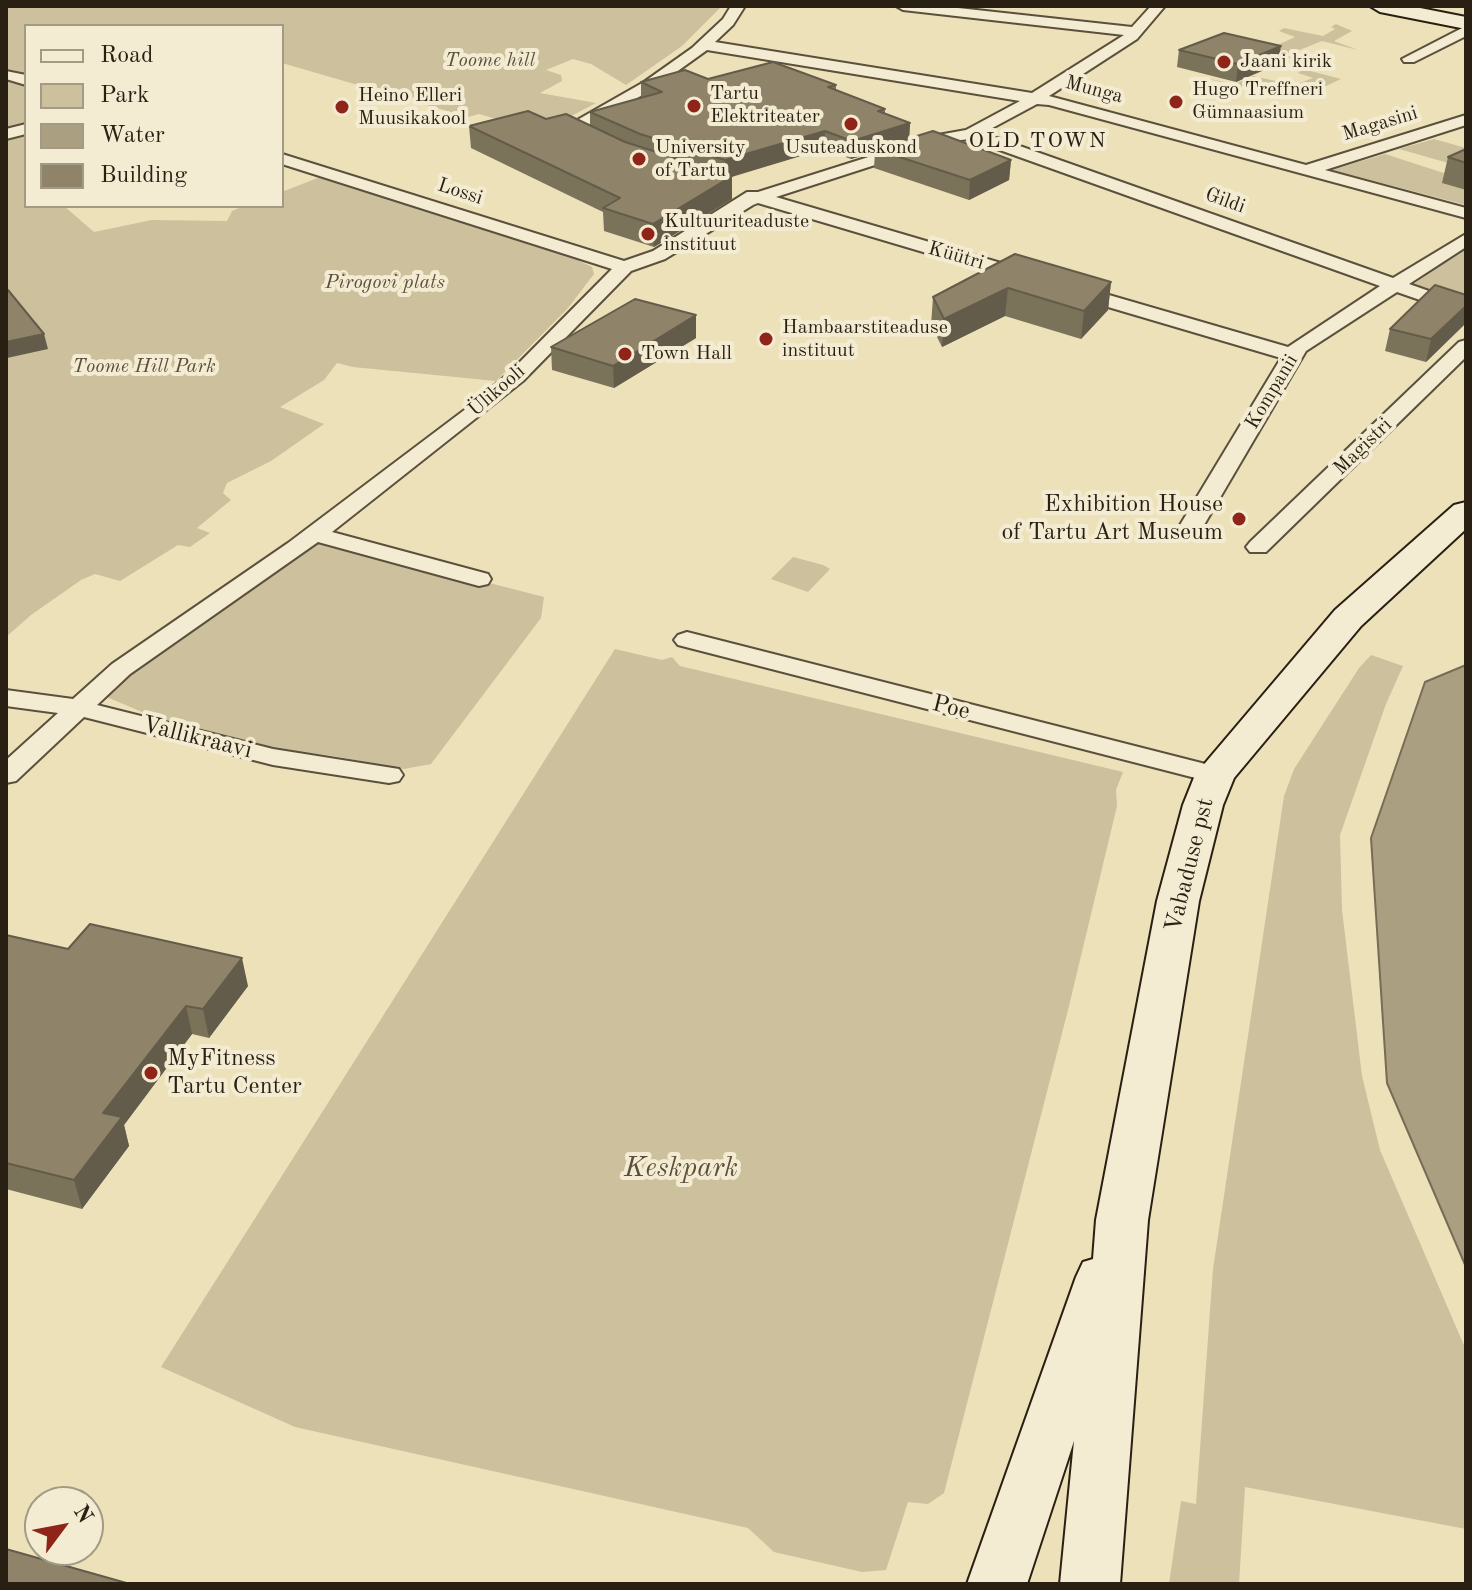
<!DOCTYPE html>
<meta charset="utf-8">
<style>
body{margin:0}
#map{position:relative;width:1472px;height:1590px;overflow:hidden;background:#ede1b9;font-family:"Old Standard TT",serif}
canvas{display:block}
.frame{position:absolute;inset:0;border:8px solid #2a1f13;pointer-events:none}
.legend{position:absolute;left:24px;top:24px;width:260px;height:184px;box-sizing:border-box;background:#f3ecd2;border:2px solid #a39a86;margin:0;padding:10px 14px;list-style:none;font-size:24px;color:#2a1f13}
.legend li{display:flex;align-items:center;gap:16px;height:40px}
.legend b{width:40px;border:2px solid #a39a86}
.north{position:absolute;left:24px;top:1486px;width:80px;height:80px;box-sizing:border-box;background:#f3ecd2;border:2px solid #a39a86;border-radius:50%;rotate:58deg;font-size:22px;font-weight:700;line-height:32px;text-align:center;color:#2a1f13}
.north::after{content:'';display:block;margin:auto;width:28px;height:36px;background:#8f2418;clip-path:polygon(50% 0,100% 100%,50% 72%,0 100%)}
</style>
<div id="map">
<canvas width="1472" height="1590"></canvas>
<div class="frame"></div>
<ul class="legend">
<li><b style="height:10px;background:#f3ecd2"></b>Road</li>
<li><b style="height:22px;background:#ccc09d"></b>Park</li>
<li><b style="height:22px;background:#ab9f81"></b>Water</li>
<li><b style="height:22px;background:#8f8469"></b>Building</li>
</ul>
<div class="north">N</div>
</div>
<script>
const context = document.querySelector('canvas').getContext('2d');
context.lineJoin = 'round';
function fill(path, color) {
  context.fillStyle = color;
  context.fill(path, 'evenodd');
}
function shape(rows) {
  const path = new Path2D();
  for (const r of rows) {
    path.moveTo(r[0], r[1]);
    for (let i = 2; i < r.length; i += 2) path.lineTo(r[i], r[i + 1]);
  }
  return path;
}
function stroke(path, color, width, dash) {
  context.strokeStyle = color;
  context.lineWidth = width;
  context.lineCap = dash ? 'butt' : 'round';
  context.setLineDash(dash || []);
  context.stroke(path);
}
function label(font, color, halo, rows, align = 'center') {
  context.font = font + ' "Old Standard TT",serif';
  context.lineWidth = 8;
  context.setLineDash([]);
  context.textBaseline = 'middle';
  context.strokeStyle = halo;
  context.fillStyle = color;
  for (const [text, x, y, turn = 0] of rows) {
    context.save();
    context.translate(x, y);
    context.rotate((+turn || 0) * Math.PI / 180);
    context.textAlign = isNaN(turn) ? turn : align;
    if (halo) context.strokeText(text, 0, 0);
    context.fillText(text, 0, 0);
    context.restore();
  }
}
const green = shape([
 [6,6,722,6,682,46,626,85,591,64,573,59,546,70,561,75,562,81,540,93,596,103,541,132,479,114,468,117,282,63,282,26,26,26,26,206,64,206,94,232,152,220,227,221,232,211,244,206,282,206,282,192,320,177,570,256,592,267,594,274,568,308,496,381,353,367,337,363,324,380,280,407,324,424,271,461,227,483,223,493,231,500,197,528,210,533,190,547,178,545,120,581,95,574,81,580,31,615,6,637],
 [1336,24,1352,31,1334,41,1358,50,1322,41,1287,55,1296,58,1293,59,1262,52,1295,37,1279,31,1284,28,1323,36,1335,29,1331,27],
 [1249,55,1341,79,1300,98,1282,88,1242,87,1200,77,1234,84,1253,76,1294,85,1313,78,1298,73,1302,70,1246,56],
 [1434,139,1466,148,1466,168,1399,149],
 [1385,154,1456,177,1443,183,1466,190,1466,205,1332,170],
 [1466,247,1466,305,1411,286],
 [322,540,544,597,541,618,431,764,404,769,333,756,259,747,187,731,102,695],
 [793,557,823,565,830,569,808,592,771,579],
 [615,649,662,660,672,657,680,666,1123,772,1116,790,1117,806,1069,1006,944,1493,928,1504,908,1502,886,1570,862,1572,774,1552,748,1528,295,1427,161,1367],
 [1371,655,1403,666,1386,704,1340,835,1342,910,1362,1076,1380,1150,1466,1350,1466,1529,1245,1487,1239,1584,1169,1584,1181,1501,1196,1504,1213,1269,1284,796,1294,769,1359,668]
]);
const water = shape([
 [1466,665,1466,1267,1387,1083,1371,838,1425,682,1466,665]
]);
const minor = shape([
 [731,6,745,6,733,25,715,42,1032,93,1124,35,903,10,896,6,940,6,1132,27,1151,6,1165,6,1137,39,1049,96,1306,165,1466,115,1466,125,1325,170,1466,208,1466,218,1049,105,1037,104,983,133,1393,278,1466,234,1466,247,1409,284,1466,304,1466,316,1397,292,1306,351,1204,525,1200,530,1192,532,1184,530,1180,525,1281,358,1064,294,1062,290,1064,286,1078,286,1288,347,1380,286,969,139,946,142,776,197,1035,273,1037,277,1035,281,1021,281,758,203,753,205,665,259,631,271,523,381,332,532,488,574,491,579,488,584,479,586,318,542,130,674,97,705,273,749,399,769,403,775,399,781,389,783,273,765,84,717,16,781,6,783,6,760,58,713,6,706,6,690,73,699,112,664,288,543,471,405,509,373,612,269,282,164,282,154,624,261,653,251,747,192,758,192,938,135,966,130,1020,101,707,50,654,88,585,129,603,138,603,144,591,144,569,135,567,132,572,123,644,82,692,48,723,19,731,6],
 [1466,26,1466,36,1414,62,1404,62,1402,59,1466,26],
 [6,71,26,75,26,85,6,79,6,71],
 [26,124,26,134,6,139,6,129,26,124],
 [1466,340,1466,357,1266,552,1250,552,1246,547,1250,542,1459,342,1466,340],
 [687,632,1225,769,1229,775,1225,781,1215,783,678,645,674,640,678,635,687,632]
]);
const secondary = shape([
 [1370,6,1410,6,1466,17,1466,29,1380,12,1370,6],
 [1466,502,1466,529,1361,626,1234,778,1223,805,1199,901,1148,1220,1120,1584,1060,1584,1074,1441,1027,1584,967,1584,1076,1277,1083,1262,1093,1259,1096,1220,1157,901,1183,805,1195,775,1335,610,1454,505,1466,502]
]);
const wall = shape([
 [1179,50,1278,64,1236,82,1177,67],
 [641,82,836,85,836,90,885,109,885,114,910,123,909,138,1011,160,1009,180,969,200,874,168,875,152,851,159,824,149,732,176,732,199,654,247,604,231,603,212,471,148,469,126,546,119,590,126,590,112,641,98],
 [1466,149,1466,190,1442,183,1448,157],
 [1015,254,1111,282,1108,310,1081,339,1005,316,942,347,931,325,933,297],
 [1466,295,1466,323,1426,362,1385,351,1390,329],
 [696,338,614,388,552,370,551,347],
 [6,935,68,949,248,986,209,1038,192,1034,124,1125,129,1146,82,1209,6,1189]
]);
const shadedWall = shape([
 [1281,46,1278,64,1236,82,1238,64],
 [910,123,909,141,875,149,875,152,851,159,852,141],
 [825,131,824,149,725,179,725,160],
 [1011,160,1009,180,969,200,970,180],
 [732,176,732,199,654,247,653,224],
 [1111,282,1108,310,1081,339,1084,311],
 [1008,288,1005,316,942,347,944,319],
 [1466,306,1466,323,1426,362,1431,339],
 [696,315,696,338,614,388,613,366],
 [44,334,48,349,7,358,6,342],
 [242,958,248,986,209,1038,203,1009],
 [186,1006,192,1034,124,1125,129,1146,82,1209,74,1180,103,1113]
]);
const building = shape([
 [1224,33,1281,46,1238,64,1179,50,1224,33],
 [773,62,836,85,828,87,885,109,878,111,910,123,852,141,825,131,725,160,640,134,590,112,662,92,641,82,685,70,708,79,773,62],
 [528,111,546,119,566,114,625,142,732,176,653,224,603,208,620,198,469,126,528,111],
 [933,131,1011,160,970,180,875,149,933,131],
 [1466,149,1466,163,1448,157,1466,149],
 [1015,254,1111,282,1084,311,1008,288,944,319,933,297,1015,254],
 [1435,285,1466,295,1466,306,1431,339,1390,329,1435,285],
 [6,290,8,290,44,334,6,342,6,290],
 [635,299,696,315,613,366,551,347,635,299],
 [90,924,242,958,203,1009,186,1006,103,1113,122,1117,74,1180,6,1163,6,935,68,949,90,924],
 [6,1549,130,1584,6,1584,6,1549]
]);
const markers = [
 [1224,62,8,"#8f2418"],
 [1176,102,8,"#8f2418"],
 [694,106,8,"#8f2418"],
 [342,107,8,"#8f2418"],
 [851,124,8,"#8f2418"],
 [639,159,8,"#8f2418"],
 [648,234,8,"#8f2418"],
 [766,339,8,"#8f2418"],
 [625,354,8,"#8f2418"],
 [1239,519,8,"#8f2418"],
 [151,1073,8,"#8f2418"]
];
const farParknames = [
 ["Toome hill",490,61],
 ["Pirogovi plats",385,283],
 ["Toome Hill Park",144,367]
];
const farPoinames = [
 ["Jaani kirik",1240,62],
 ["Hugo Treffneri",1192,90],
 ["Gümnaasium",1192,113],
 ["Tartu",710,94],
 ["Elektriteater",710,117],
 ["Heino Elleri",358,96],
 ["Muusikakool",358,119],
 ["University",655,148],
 ["of Tartu",655,171],
 ["Usuteaduskond",851,148,"center"],
 ["Kultuuriteaduste",664,222],
 ["instituut",664,245],
 ["Hambaarstiteaduse",782,328],
 ["instituut",782,351],
 ["Town Hall",641,354]
];
const farStreetnames = [
 ["Munga",1094,90,15],
 ["Magasini",1380,124,-17],
 ["Lossi",460,192,18],
 ["Gildi",1225,201,20],
 ["Küütri",956,256,16],
 ["Ülikooli",497,391,-41],
 ["Kompanii",1272,392,-59],
 ["Magistri",1363,447,-44]
];
const farNeighbourhoodnames = [
 ["OLD TOWN",1038,141]
];
const poiNames = [
 ["Exhibition House",1223,505],
 ["of Tartu Art Museum",1223,533],
 ["MyFitness",167,1059,"left"],
 ["Tartu Center",167,1087,"left"]
];
const streetNames = [
 ["Poe",951,708,14],
 ["Vallikraavi",197,738,14],
 ["Vabaduse pst",1190,865,-76]
];
const nearParknames = [
 ["Keskpark",681,1169]
];
fill(green, '#ccc09d');
fill(water, '#ab9f81');
stroke(water, '#776c55', 2);
stroke(minor, '#5b503c', 4);
stroke(secondary, '#2a1f13', 4);
fill(minor, '#f3ecd2');
fill(secondary, '#f3ecd2');
fill(wall, '#7b725a');
fill(shadedWall, '#645c4a');
fill(building, '#8f8469');
stroke(building, '#645c4a', 2);
for (const [x, y, r, color] of markers) {
  const dot = new Path2D();
  dot.arc(x, y, r, 0, 2 * Math.PI);
  context.fillStyle = color;
  context.fill(dot);
  stroke(dot, '#f3ecd2', 3);
}
label('italic 20px', '#5b4f3c', '#f3ecd2', farParknames);
label('20px', '#2a1f13', '#f3ecd2', farPoinames, 'left');
label('20px', '#2a1f13', '#f3ecd2', farStreetnames);
context.letterSpacing = '2px';
label('22px', '#2a1f13', '#f3ecd2', farNeighbourhoodnames);
context.letterSpacing = '0px';
label('24px', '#2a1f13', '#f3ecd2', poiNames, 'right');
label('24px', '#2a1f13', '#f3ecd2', streetNames);
label('italic 28px', '#5b4f3c', '#f3ecd2', nearParknames);
</script>
